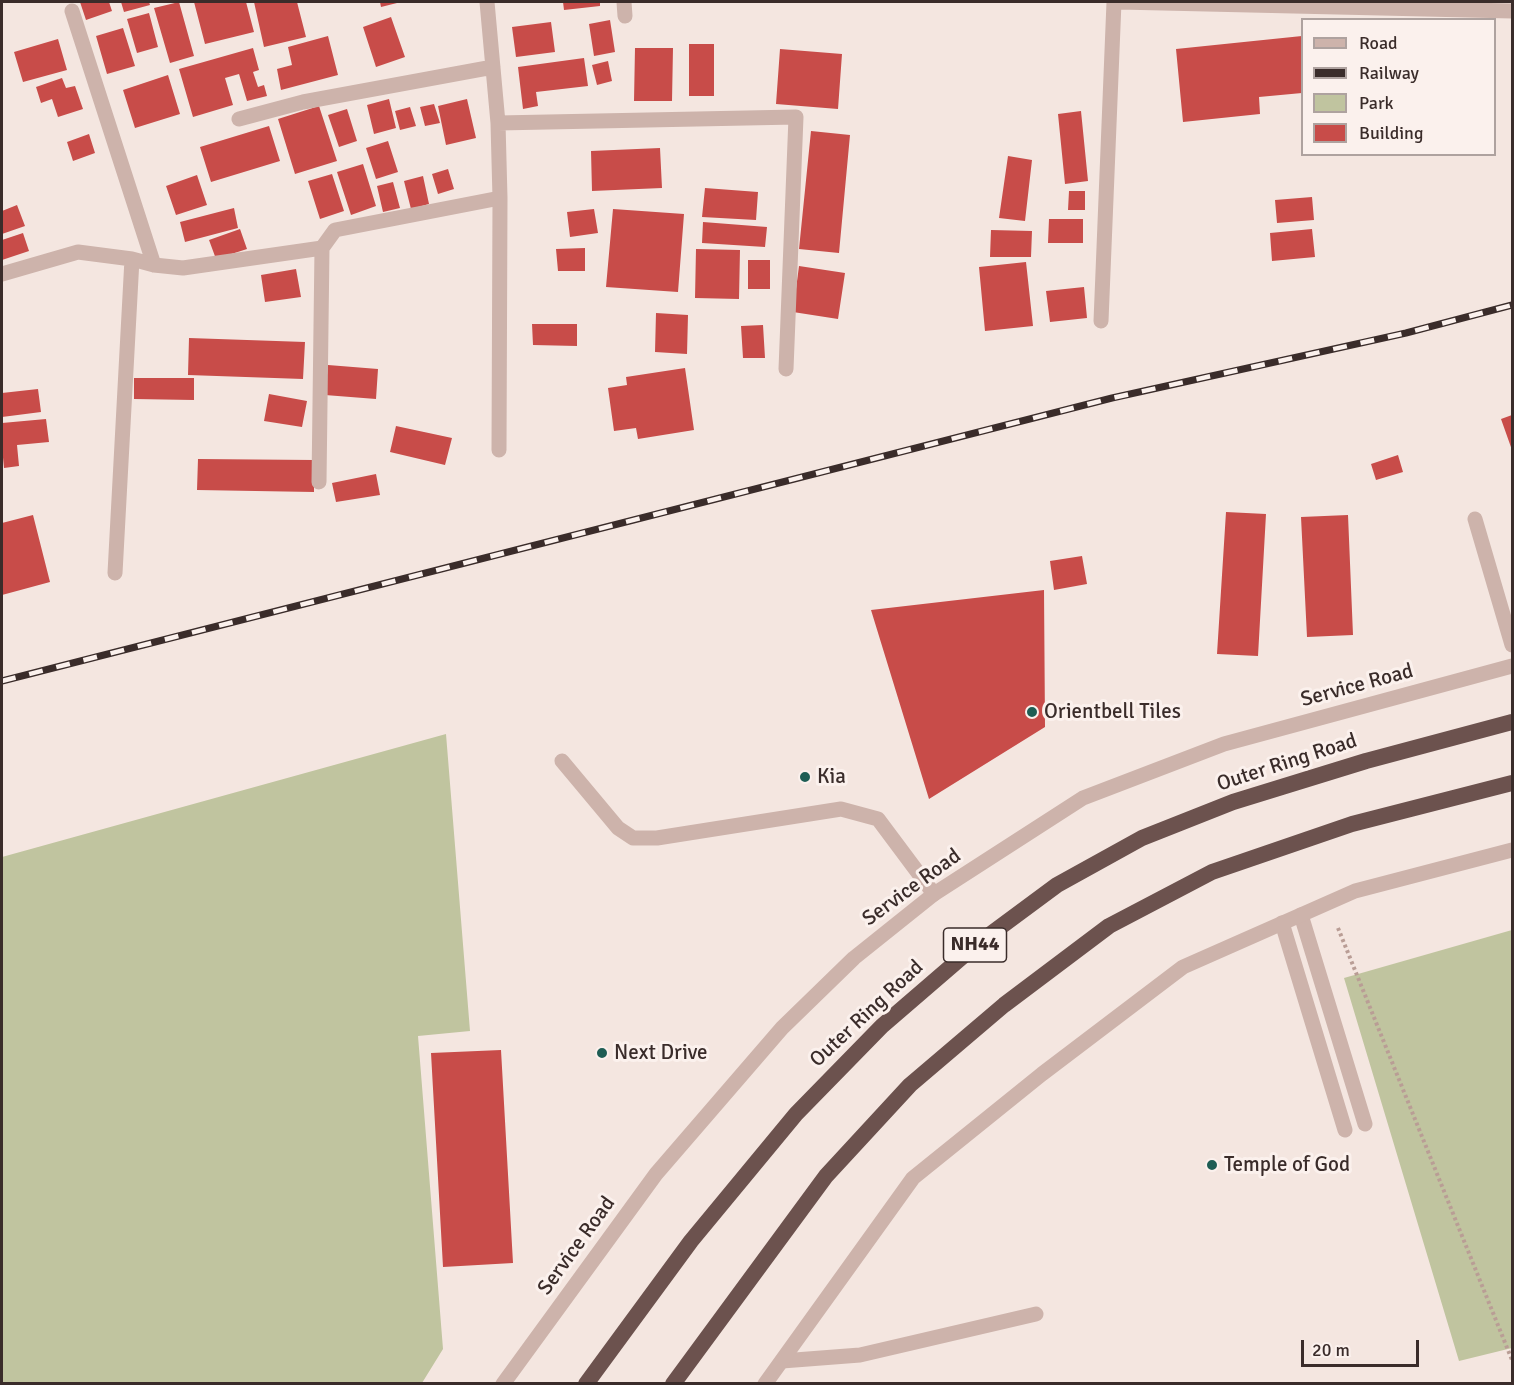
<!DOCTYPE html>
<style>
body{margin:0}
#map{position:relative;width:1514px;height:1385px;overflow:hidden;background:#f4e6e0;font-family:Signika,sans-serif}
canvas{display:block}
.frame{position:absolute;inset:0;border:3px solid #3a2c2a;pointer-events:none}
.legend{position:absolute;left:1301px;top:18px;width:195px;height:138px;box-sizing:border-box;background:#fbf1ed;border:2px solid #aea29f;margin:0;padding:8px 10px;list-style:none;font-size:18px;color:#3a2c2a}
.legend li{display:flex;align-items:center;gap:12px;height:30px}
.legend b{width:30px;border:2px solid #aea29f}
.scale{position:absolute;left:1301px;top:1340px;width:118px;height:27px;box-sizing:border-box;border:3px solid #3a2c2a;border-top:0;padding-left:8px;font-size:18px;line-height:21px;white-space:nowrap;color:#3a2c2a;-webkit-text-stroke:4px #fbf1ed;paint-order:stroke}
</style>
<div id="map">
<canvas width="1514" height="1385"></canvas>
<div class="frame"></div>
<ul class="legend">
<li><b style="height:8px;background:#cdb3ab"></b>Road</li>
<li><b style="height:8px;background:#3a2c2a"></b>Railway</li>
<li><b style="height:16px;background:#c0c49f"></b>Park</li>
<li><b style="height:16px;background:#c84c49"></b>Building</li>
</ul>
<div class="scale">20 m</div>
</div>
<script>
const context = document.querySelector('canvas').getContext('2d');
context.lineJoin = 'round';
function fill(path, color) {
  context.fillStyle = color;
  context.fill(path, 'evenodd');
}
function shape(rows) {
  const path = new Path2D();
  for (const r of rows) {
    path.moveTo(r[0], r[1]);
    for (let i = 2; i < r.length; i += 2) path.lineTo(r[i], r[i + 1]);
  }
  return path;
}
function stroke(path, color, width, dash) {
  context.strokeStyle = color;
  context.lineWidth = width;
  context.lineCap = dash ? 'butt' : 'round';
  context.setLineDash(dash || []);
  context.stroke(path);
}
function label(font, color, halo, rows, align = 'center') {
  context.font = font + ' Signika,sans-serif';
  context.lineWidth = 6;
  context.setLineDash([]);
  context.textBaseline = 'middle';
  context.strokeStyle = halo;
  context.fillStyle = color;
  for (const [text, x, y, turn = 0] of rows) {
    context.save();
    context.translate(x, y);
    context.rotate((+turn || 0) * Math.PI / 180);
    context.textAlign = isNaN(turn) ? turn : align;
    if (halo) context.strokeText(text, 0, 0);
    context.fillText(text, 0, 0);
    context.restore();
  }
}
const green = shape([
 [446,734,470,1031,418,1036,443,1349,422,1383,2,1383,2,857],
 [1512,930,1512,1348,1459,1361,1344,978]
]);
const building = shape([
 [80,2,109,2,112,11,86,20],
 [121,2,149,2,150,5,124,12],
 [179,2,194,56,170,63,154,8],
 [194,2,246,2,254,32,205,44],
 [254,2,297,2,306,37,264,47],
 [380,2,401,2,381,7],
 [563,2,600,2,600,6,564,10],
 [149,13,158,47,137,53,127,19],
 [391,17,405,57,376,67,363,27],
 [610,20,615,52,594,56,589,24],
 [551,22,555,52,516,57,512,27],
 [123,28,135,66,107,74,96,36],
 [328,36,338,75,281,90,277,69,292,65,288,47],
 [1302,36,1302,93,1259,97,1260,114,1183,122,1176,49],
 [58,39,67,70,23,82,14,52],
 [689,44,714,44,714,96,689,96],
 [253,48,259,70,253,72,258,87,264,85,267,96,247,101,239,74,225,78,233,105,193,117,179,69],
 [635,48,673,48,672,101,634,101],
 [780,49,842,54,838,109,776,104],
 [584,58,588,86,536,92,538,106,523,109,518,67],
 [608,61,612,81,597,85,592,65],
 [168,75,180,114,135,128,123,90],
 [62,78,66,88,75,86,83,109,58,117,52,99,41,103,36,87],
 [389,99,396,128,374,134,367,105],
 [467,99,476,138,446,145,438,106],
 [434,104,440,123,425,126,420,107],
 [319,106,337,161,295,174,278,119],
 [410,107,416,126,400,130,395,111],
 [347,109,357,141,339,147,328,115],
 [1081,111,1088,181,1065,184,1058,114],
 [269,126,280,161,211,182,200,147],
 [811,131,850,135,839,253,799,249],
 [89,134,95,153,73,161,67,142],
 [388,141,398,172,376,179,366,148],
 [660,148,662,188,592,191,591,151],
 [1008,156,1032,160,1025,221,999,218],
 [363,164,376,206,351,215,337,172],
 [448,169,454,189,438,194,432,174],
 [332,174,344,211,320,219,308,181],
 [197,175,207,205,176,215,166,186],
 [423,176,429,204,411,209,404,181],
 [393,182,400,208,383,212,377,186],
 [705,188,758,192,756,220,702,217],
 [1069,191,1085,191,1085,210,1068,210],
 [1312,197,1314,220,1277,223,1275,200],
 [17,205,25,226,2,234,2,211],
 [234,208,238,228,185,242,180,222],
 [594,209,598,233,570,237,567,212],
 [613,209,684,214,678,292,606,287],
 [1049,219,1083,219,1083,243,1048,243],
 [703,222,767,227,765,247,702,243],
 [240,229,247,249,216,259,209,240],
 [1312,229,1315,257,1272,261,1270,233],
 [991,230,1032,231,1031,257,990,257],
 [23,233,29,251,2,260,2,240],
 [585,248,585,271,558,271,556,249],
 [696,249,740,250,739,299,695,298],
 [748,260,770,260,770,289,748,289],
 [1026,262,1033,326,985,331,979,267],
 [799,266,845,273,838,319,793,312],
 [296,269,301,297,265,302,261,275],
 [1084,287,1087,318,1050,322,1046,291],
 [656,313,688,315,687,354,655,352],
 [532,324,577,324,577,346,533,345],
 [763,325,765,358,743,358,741,326],
 [189,338,305,342,303,379,188,375],
 [328,365,378,369,376,399,325,395],
 [685,368,694,430,638,439,636,428,614,431,608,388,627,385,626,377],
 [134,378,194,378,194,400,134,399],
 [38,389,41,412,2,417,2,393],
 [269,394,307,401,302,427,264,421],
 [1512,415,1512,450,1501,419],
 [46,419,49,442,17,445,19,466,4,468,2,447,2,423],
 [396,426,452,438,445,465,390,452],
 [1398,455,1403,472,1376,480,1371,464],
 [198,459,314,460,314,492,197,490],
 [376,474,380,495,336,502,332,483],
 [1226,512,1266,514,1258,656,1217,654],
 [33,515,50,582,2,595,2,523],
 [1348,515,1353,635,1307,637,1301,517],
 [1082,556,1087,584,1054,590,1050,561],
 [1044,590,1045,727,929,799,871,610],
 [501,1050,513,1263,443,1267,431,1053]
]);
const path = shape([
 [1338,928,1512,1360]
]);
const service = shape([
 [1475,519,1512,645],
 [562,761,618,828,633,838,657,838,841,809,878,819,934,894],
 [1301,915,1365,1124],
 [1282,923,1345,1130],
 [782,1361,860,1355,1036,1314]
]);
const minor = shape([
 [624,2,625,16],
 [1119,2,1512,11],
 [72,11,154,265],
 [239,119,303,102,493,67],
 [498,123,796,117,786,369],
 [2,274,78,252,132,259,154,265,183,268,322,248,335,230,500,198,498,123,487,2],
 [1101,321,1114,2],
 [499,450,500,198],
 [319,482,322,248],
 [115,573,132,259]
]);
const tertiary = shape([
 [503,1384,656,1174,782,1028,854,958,934,894,1083,798,1224,744,1512,666],
 [765,1384,913,1178,1042,1074,1183,967,1355,891,1512,850]
]);
const trunk = shape([
 [586,1384,691,1241,796,1114,882,1026,976,945,1057,885,1142,838,1233,802,1366,761,1512,722],
 [673,1384,826,1176,910,1085,1004,1005,1109,926,1212,872,1352,824,1512,783]
]);
const rail = shape([
 [2,681,1112,398,1406,333,1512,305]
]);
const markers = [
 [1032,712,6,"#1e5d54"],
 [805,777,6,"#1e5d54"],
 [602,1053,6,"#1e5d54"],
 [1212,1165,6,"#1e5d54"]
];
const shields = [
 [975,945,63]
];
const shieldNames = [
 ["NH44",975,945]
];
const streetNames = [
 ["Service Road",1357,686,-15],
 ["Outer Ring Road",1287,763,-18],
 ["Service Road",912,888,-36],
 ["Outer Ring Road",867,1014,-43],
 ["Service Road",577,1246,-54]
];
const poiNames = [
 ["Orientbell Tiles",1044,712],
 ["Kia",817,777],
 ["Next Drive",614,1053],
 ["Temple of God",1224,1165]
];
fill(green, '#c0c49f');
fill(building, '#c84c49');
stroke(path, '#b99d95', 4, [3, 3]);
stroke(service, '#cdb3ab', 15);
stroke(minor, '#cdb3ab', 15);
stroke(tertiary, '#cdb3ab', 15);
stroke(trunk, '#6c524e', 16);
stroke(rail, '#3a2c2a', 7);
stroke(rail, '#fbf1ed', 4.5, [14]);
for (const [x, y, r, color] of markers) {
  const dot = new Path2D();
  dot.arc(x, y, r, 0, 2 * Math.PI);
  context.fillStyle = color;
  context.fill(dot);
  stroke(dot, '#fbf1ed', 2);
}
for (const [x, y, w] of shields) {
  const box = new Path2D();
  box.roundRect(x - w / 2, y - 17, w, 34, 4.5);
  context.fillStyle = '#fbf1ed';
  context.fill(box);
  stroke(box, '#3a2c2a', 1.5);
}
label('bold 20px', '#3a2c2a', null, shieldNames);
label('21px', '#3a2c2a', '#fbf1ed', streetNames);
label('21px', '#3a2c2a', '#fbf1ed', poiNames, 'left');
</script>
